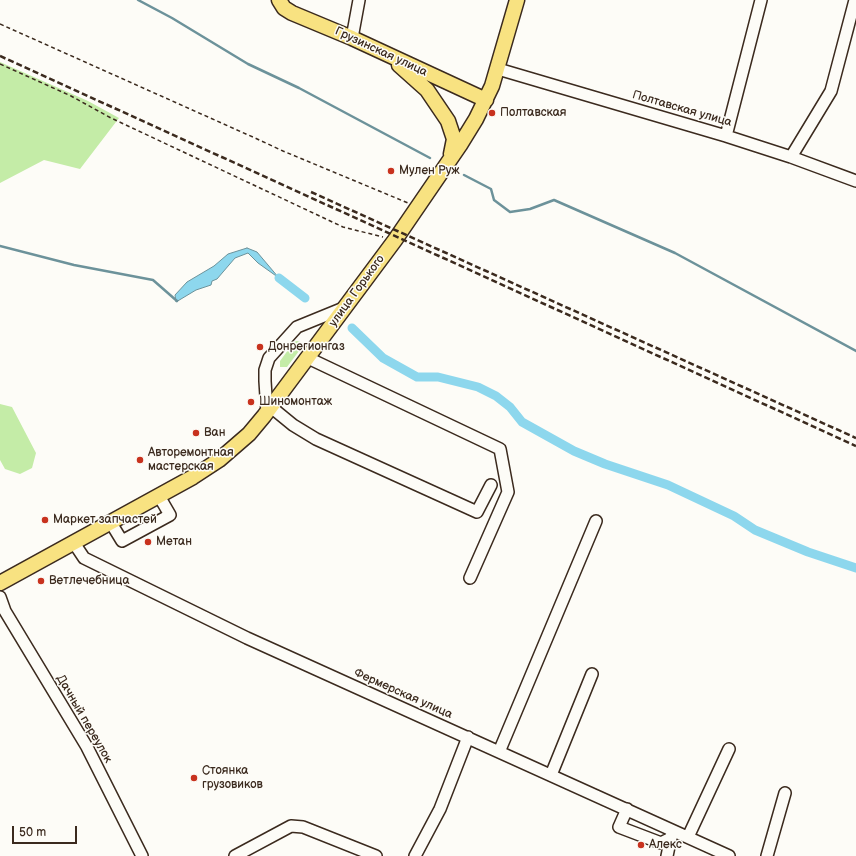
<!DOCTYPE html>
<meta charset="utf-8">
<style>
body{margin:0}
#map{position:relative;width:856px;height:856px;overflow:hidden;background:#fdfcf7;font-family:"Balsamiq Sans",sans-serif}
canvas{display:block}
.scale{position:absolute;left:12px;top:826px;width:65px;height:18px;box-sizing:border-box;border:2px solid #3b2a1e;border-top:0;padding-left:5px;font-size:12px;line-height:14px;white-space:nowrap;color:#3b2a1e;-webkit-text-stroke:3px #fdfcf7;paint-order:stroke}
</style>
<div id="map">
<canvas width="856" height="856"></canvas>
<div class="scale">50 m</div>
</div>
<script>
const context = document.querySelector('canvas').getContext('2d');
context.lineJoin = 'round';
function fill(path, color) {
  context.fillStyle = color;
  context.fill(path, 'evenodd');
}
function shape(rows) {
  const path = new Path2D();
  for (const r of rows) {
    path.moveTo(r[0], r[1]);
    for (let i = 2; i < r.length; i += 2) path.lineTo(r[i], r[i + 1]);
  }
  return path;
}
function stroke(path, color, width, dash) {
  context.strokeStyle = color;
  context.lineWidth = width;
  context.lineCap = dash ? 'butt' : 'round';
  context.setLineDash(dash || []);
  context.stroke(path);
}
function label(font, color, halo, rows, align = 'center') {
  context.font = font + ' "Balsamiq Sans",sans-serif';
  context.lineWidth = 3;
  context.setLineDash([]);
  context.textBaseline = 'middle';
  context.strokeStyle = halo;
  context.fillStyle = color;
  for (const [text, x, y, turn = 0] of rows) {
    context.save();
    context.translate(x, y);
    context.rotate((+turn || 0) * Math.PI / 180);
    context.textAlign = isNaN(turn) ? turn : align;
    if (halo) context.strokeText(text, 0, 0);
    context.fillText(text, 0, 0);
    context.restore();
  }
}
const green = shape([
 [0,62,88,101,119,118,80,169,44,160,0,183],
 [297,341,300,342,302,347,287,367,280,367,280,361,294,342],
 [0,404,12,407,36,453,32,468,20,474,5,469,0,460]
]);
const water = shape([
 [247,248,257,252,279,278,258,263,248,253,235,258,217,279,212,281,211,285,196,290,176,302,175,295,187,282,214,266,228,254,247,248]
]);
const stream = shape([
 [138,0,172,18,248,64,299,88,430,158],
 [464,175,491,189,494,200,510,212,530,209,554,200,675,253,856,351],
 [0,246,74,265,153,280,177,301]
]);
const canal = shape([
 [279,278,305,298],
 [352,328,383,358,417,377,438,377,478,387,496,396,510,407,522,422,574,451,605,464,668,485,734,516,755,530,808,552,856,568]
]);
const path = shape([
 [0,24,255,138,283,151,408,203],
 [0,64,71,96,111,118,343,227,383,237]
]);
const minor = shape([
 [352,38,359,0],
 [498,69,726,136,791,157,856,181],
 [726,136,761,0],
 [791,157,831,91,855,0],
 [308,358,500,449,508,492,470,578],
 [271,407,293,425,316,439,477,512,491,485],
 [267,412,265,381,265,370,269,358,297,327,346,307],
 [111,523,122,541,170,515,159,496],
 [74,543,84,558,247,638,729,856],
 [0,597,5,611,87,747,142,856],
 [499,752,596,521],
 [551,775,592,674],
 [627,809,619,827,661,843,671,838],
 [688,837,729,749],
 [235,856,291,826,303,827,376,856],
 [415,856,440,809,468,737],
 [667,856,672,832],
 [767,856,785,793]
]);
const major = shape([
 [279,0,284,8,292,13,352,38,486,100],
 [399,65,427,90,448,121,454,139,451,154],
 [0,583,193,477,219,460,249,434,264,416,395,240,460,145,476,119,492,86,517,0]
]);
const rail = shape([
 [0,56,856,446],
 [311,192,856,438]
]);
const markers = [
 [492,113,4,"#c8321e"],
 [391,171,4,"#c8321e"],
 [260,347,4,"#c8321e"],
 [251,402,4,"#c8321e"],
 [196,433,4,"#c8321e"],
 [140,460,4,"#c8321e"],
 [45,520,4,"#c8321e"],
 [148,542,4,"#c8321e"],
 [41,581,4,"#c8321e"],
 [194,778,4,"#c8321e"],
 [641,845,4,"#c8321e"]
];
const streetNames = [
 ["Грузинская улица",381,52,25],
 ["Полтавская улица",682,109,16],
 ["улица Горького",357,291,-54],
 ["Фермерская улица",403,694,24],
 ["Дачный переулок",84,719,60]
];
const poiNames = [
 ["Полтавская",500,113],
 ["Мулен Руж",399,171],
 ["Донрегионгаз",268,347],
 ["Шиномонтаж",259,402],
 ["Ван",204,433],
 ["Авторемонтная",148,453],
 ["мастерская",148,467],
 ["Маркет запчастей",53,520],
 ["Метан",156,542],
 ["Ветлечебница",49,581],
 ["Стоянка",202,771],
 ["грузовиков",202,785],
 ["Алекс",649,845]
];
fill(green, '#c4eca7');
fill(water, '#8dd7ed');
stroke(water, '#6c929a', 1);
stroke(stream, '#6c929a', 2.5);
stroke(canal, '#8dd7ed', 9);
stroke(minor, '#3b2a1e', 14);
stroke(major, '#3b2a1e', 17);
stroke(path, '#3b2a1e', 1.5, [4, 3]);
stroke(minor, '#fdfcf7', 11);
stroke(major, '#f8e281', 14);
stroke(rail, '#3b2a1e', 2.5, [6, 3]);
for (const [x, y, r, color] of markers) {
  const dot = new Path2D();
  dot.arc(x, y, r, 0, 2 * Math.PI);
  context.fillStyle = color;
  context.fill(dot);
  stroke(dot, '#fdfcf7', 1.5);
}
label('12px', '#3b2a1e', '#fdfcf7', streetNames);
label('12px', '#3b2a1e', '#fdfcf7', poiNames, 'left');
</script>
